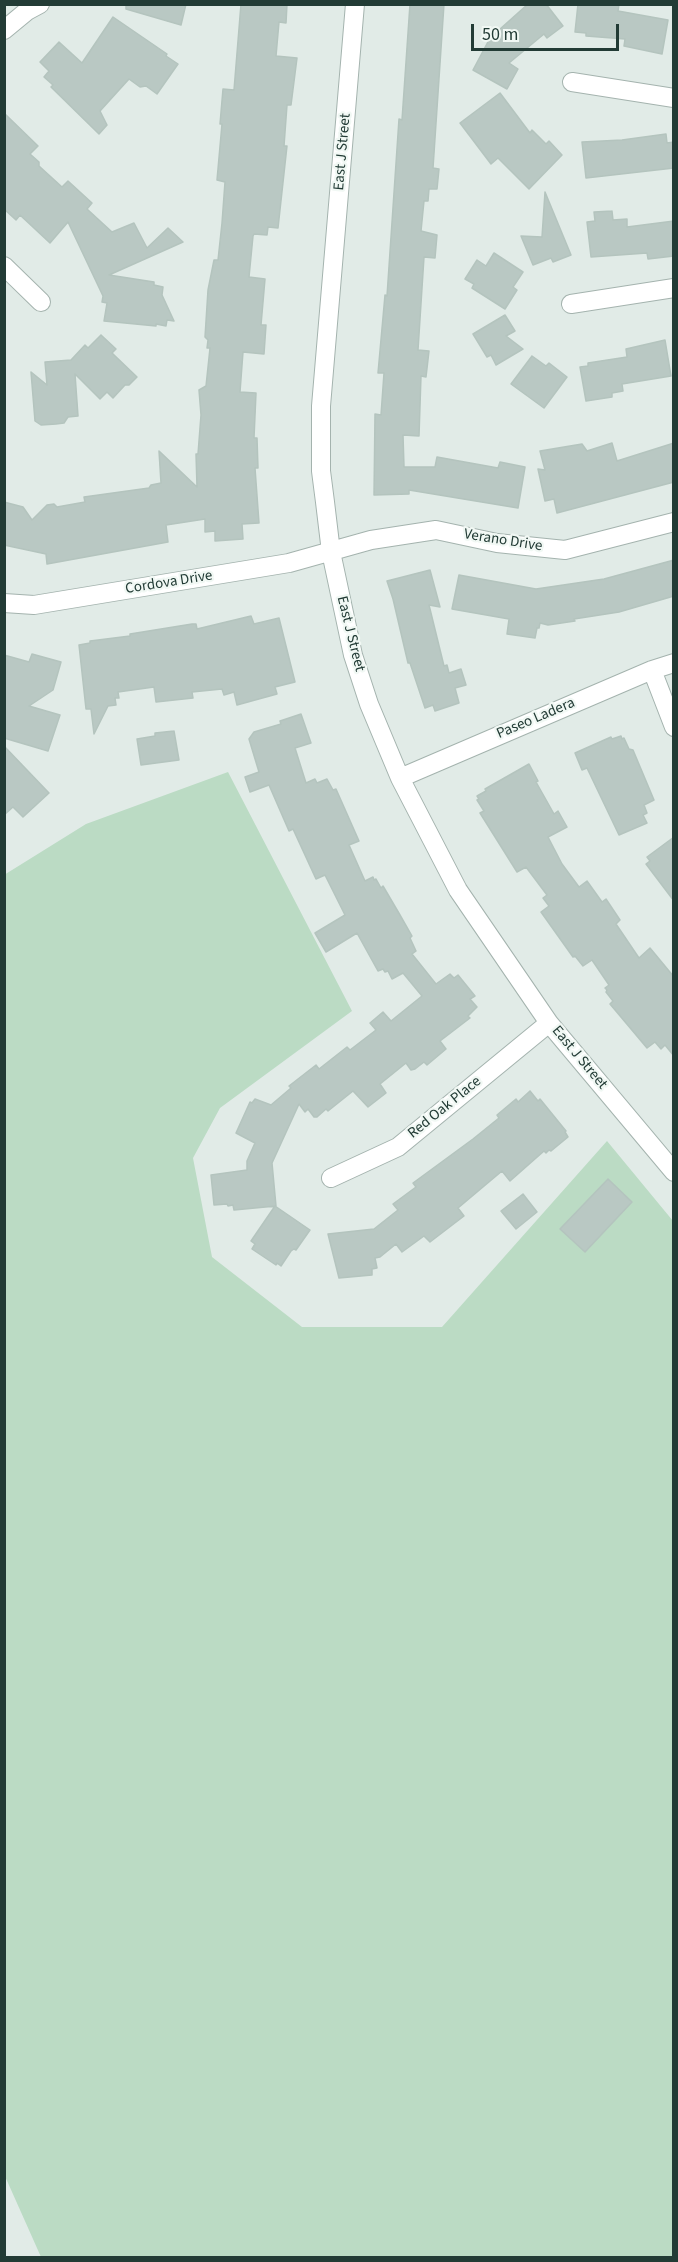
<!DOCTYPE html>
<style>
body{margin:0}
#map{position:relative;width:678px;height:2262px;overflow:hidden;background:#e1ebe7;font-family:"Source Sans 3",sans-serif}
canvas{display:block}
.frame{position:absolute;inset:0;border:6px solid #223b35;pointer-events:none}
.scale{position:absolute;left:471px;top:24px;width:148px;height:27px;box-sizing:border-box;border:3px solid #223b35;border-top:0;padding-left:8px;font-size:18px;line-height:21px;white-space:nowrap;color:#223b35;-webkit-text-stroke:4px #f1f8f4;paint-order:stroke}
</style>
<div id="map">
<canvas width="678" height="2262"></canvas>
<div class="frame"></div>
<div class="scale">50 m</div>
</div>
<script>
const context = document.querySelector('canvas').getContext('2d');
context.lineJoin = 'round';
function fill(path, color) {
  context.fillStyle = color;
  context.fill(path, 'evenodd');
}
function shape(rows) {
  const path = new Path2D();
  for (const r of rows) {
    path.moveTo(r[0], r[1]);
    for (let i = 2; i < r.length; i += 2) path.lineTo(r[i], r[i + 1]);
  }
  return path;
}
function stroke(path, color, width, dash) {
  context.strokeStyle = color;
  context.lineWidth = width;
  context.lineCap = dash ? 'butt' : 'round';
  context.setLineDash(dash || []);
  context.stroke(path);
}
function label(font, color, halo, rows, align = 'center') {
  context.font = font + ' "Source Sans 3",sans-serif';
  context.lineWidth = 4.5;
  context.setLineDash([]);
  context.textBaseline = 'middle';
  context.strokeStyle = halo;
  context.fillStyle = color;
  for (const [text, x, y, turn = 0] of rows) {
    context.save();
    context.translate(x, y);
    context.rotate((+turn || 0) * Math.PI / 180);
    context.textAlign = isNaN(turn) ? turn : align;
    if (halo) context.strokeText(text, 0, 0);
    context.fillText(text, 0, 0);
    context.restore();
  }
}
const green = shape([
 [228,772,352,1011,220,1108,193,1158,212,1257,302,1327,442,1327,607,1141,673,1221,673,2257,41,2257,4,2174,4,875,86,824]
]);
const building = shape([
 [126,4,186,4,181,25,126,9,126,4],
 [241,4,287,4,286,23,279,22,276,56,297,58,291,105,287,105,284,146,287,146,278,228,268,227,267,235,254,234,253,236,249,277,265,279,261,325,266,325,264,354,243,352,240,392,256,393,254,438,257,438,258,468,255,468,259,523,242,524,243,539,215,541,215,531,205,532,205,519,166,525,168,542,47,564,46,554,4,545,4,502,23,507,32,520,47,505,54,504,57,507,85,502,84,497,149,488,151,485,161,483,159,451,197,487,196,454,198,454,201,415,199,390,206,386,210,348,207,348,208,340,205,337,208,290,214,260,218,260,222,223,225,182,217,180,222,124,220,124,223,89,234,90,241,4],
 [410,4,444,4,433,168,439,169,437,189,429,189,428,201,424,201,421,231,437,235,435,258,424,257,418,350,429,351,426,377,421,376,419,436,403,435,404,467,435,467,437,457,498,468,500,462,525,467,518,508,409,490,409,494,374,495,375,414,381,415,384,373,378,373,385,295,387,296,399,119,402,120,410,4],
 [528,4,546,4,563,26,547,38,544,34,509,63,518,69,507,89,473,70,490,38,528,4],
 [578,4,619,4,618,11,668,20,662,54,624,46,625,39,586,36,586,33,575,32,578,4],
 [113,17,167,54,166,56,178,64,157,94,146,86,140,87,129,79,100,111,107,125,99,134,51,87,53,85,44,77,49,71,40,62,59,42,82,63,113,17],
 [500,93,530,133,532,130,546,144,549,141,562,155,529,189,498,158,491,164,460,123,500,93],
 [4,113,38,146,30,154,39,162,39,166,62,187,68,181,92,203,87,209,112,232,134,223,147,248,168,228,183,242,109,275,154,282,154,285,163,287,162,295,174,321,167,320,166,326,156,324,156,326,104,321,107,303,102,302,103,296,68,222,50,243,20,215,16,220,4,209,4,113],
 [666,134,667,143,674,142,674,168,586,178,582,142,622,140,666,134],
 [545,192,571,255,553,262,551,258,533,265,521,236,542,237,545,192],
 [612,211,613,220,627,219,627,227,674,221,674,256,648,259,647,253,591,257,587,222,595,221,594,212,612,211],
 [494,253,523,272,513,287,517,290,505,309,472,288,474,284,465,279,477,260,486,266,494,253],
 [505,315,515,331,506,336,523,349,496,365,491,355,487,357,473,334,505,315],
 [101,335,116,349,112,353,137,377,129,385,125,385,113,398,107,392,100,399,75,374,78,416,68,417,64,423,56,424,41,425,35,421,31,372,47,385,45,362,71,360,85,345,88,348,101,335],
 [665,340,671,376,622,384,623,391,612,393,612,397,586,401,580,367,588,366,588,363,627,357,626,349,665,340],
 [532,356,546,366,549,363,567,377,544,408,511,384,532,356],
 [612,443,617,461,674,443,674,482,557,513,554,499,545,501,538,469,545,470,540,451,582,444,587,451,612,443],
 [674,560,674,596,619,612,574,619,575,621,548,625,540,623,539,628,537,628,535,638,507,634,509,619,452,609,459,575,536,589,604,579,674,560],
 [430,570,440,607,429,605,444,666,447,665,449,673,461,669,466,685,455,688,459,703,435,711,433,705,425,708,410,663,408,663,393,599,387,581,430,570],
 [251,616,254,624,279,618,295,682,275,687,277,694,237,705,234,692,224,695,222,689,192,692,193,698,156,702,154,687,118,692,119,698,115,698,116,705,108,706,94,734,91,709,86,709,79,645,90,643,90,641,130,636,130,634,192,624,196,624,197,629,251,616],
 [32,654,61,662,53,690,29,706,60,715,48,751,4,738,4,655,29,662,32,654],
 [301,714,311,743,295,748,306,783,315,779,317,783,327,779,333,790,336,789,359,841,349,845,365,881,373,877,374,880,376,879,381,888,383,886,400,915,412,936,410,938,416,951,412,954,436,984,450,974,454,978,458,975,475,996,470,999,477,1007,468,1016,470,1018,440,1041,446,1049,427,1065,424,1062,415,1069,411,1070,406,1063,380,1084,386,1093,368,1107,353,1091,328,1111,326,1109,317,1117,314,1117,308,1109,305,1112,299,1104,272,1163,276,1206,234,1210,233,1205,228,1206,227,1204,214,1205,211,1175,247,1170,247,1161,255,1143,236,1133,250,1102,252,1103,255,1099,271,1105,291,1088,289,1086,316,1065,319,1069,347,1047,350,1050,376,1030,370,1023,383,1012,391,1021,422,996,403,973,392,979,388,971,385,972,383,969,378,971,357,933,326,952,315,933,345,915,325,875,316,879,293,829,289,831,269,785,250,792,245,777,259,772,249,739,254,732,281,724,280,721,301,714],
 [174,731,179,760,141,765,137,739,155,736,155,733,174,731],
 [621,736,622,739,624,738,629,749,633,750,654,800,644,805,647,813,643,815,647,823,619,835,587,768,582,770,575,753,611,737,612,739,621,736],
 [4,746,49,793,23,817,13,807,4,815,4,746],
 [529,764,538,781,536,782,554,814,558,811,567,827,548,837,562,864,579,887,587,881,602,902,606,899,620,920,616,924,639,958,650,948,674,977,674,1056,665,1045,661,1049,655,1042,647,1048,610,1004,613,1001,606,992,607,990,605,988,609,985,592,960,583,966,575,956,573,957,541,912,549,906,543,898,547,895,526,867,517,872,480,813,484,811,477,800,479,799,477,796,486,791,485,789,529,764],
 [674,837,674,901,646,864,650,861,647,857,674,837],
 [530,1091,538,1101,540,1099,566,1131,565,1132,568,1137,551,1151,549,1150,546,1153,544,1151,510,1181,502,1171,458,1208,464,1216,430,1242,424,1236,402,1252,396,1244,380,1257,375,1258,377,1268,372,1269,372,1275,339,1278,328,1234,374,1229,398,1210,393,1204,416,1187,413,1183,473,1139,499,1118,497,1115,516,1099,518,1102,530,1091],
 [608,1179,632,1202,585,1252,560,1229,608,1179],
 [523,1194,537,1212,516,1229,501,1211,523,1194],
 [275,1206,310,1230,296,1250,294,1249,291,1251,281,1266,277,1263,276,1265,252,1249,255,1244,251,1241,275,1206]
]);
const minor = shape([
 [355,4,321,406,321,471,325,502,331,552,353,655,369,704,400,778,458,890,549,1023,674,1172],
 [4,30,27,11,40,4],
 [572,82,674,98],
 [4,266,41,302],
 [571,304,674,288],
 [4,603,34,605,289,563,371,540,436,530,497,543,565,550,674,522],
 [652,670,674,727],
 [400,778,652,670,674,663],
 [331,1178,398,1147,549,1023]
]);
const streetNames = [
 ["East J Street",343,152,-85],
 ["Verano Drive",503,541,9],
 ["Cordova Drive",169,583,-9],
 ["East J Street",350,634,76],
 ["Paseo Ladera",536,719,-23],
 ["East J Street",579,1058,50],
 ["Red Oak Place",445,1108,-39]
];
fill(green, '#bbdbc4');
fill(building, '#b9c8c3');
stroke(building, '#b4c4be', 1.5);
stroke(minor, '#a4b3ae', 20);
stroke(minor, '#fff', 18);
label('15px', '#223b35', '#f1f8f4', streetNames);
</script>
